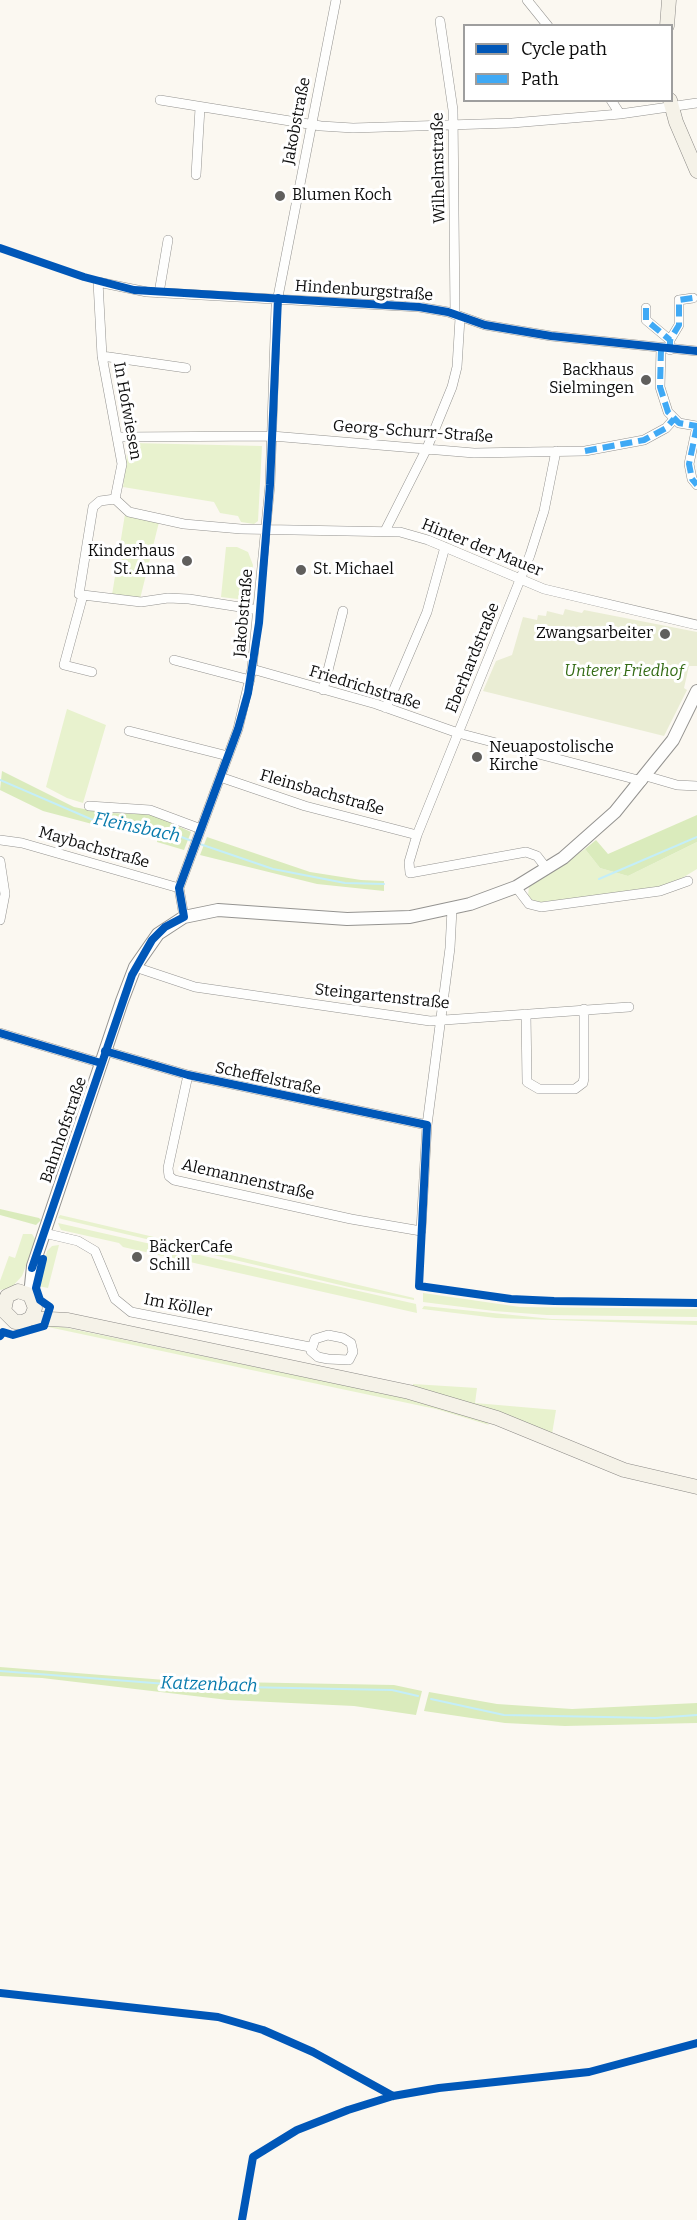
<!DOCTYPE html>
<meta charset="utf-8">
<style>
body{margin:0}
#map{position:relative;width:697px;height:2220px;overflow:hidden;background:#fbf8f1;font-family:Bitter,serif}
canvas{display:block}
.legend{position:absolute;left:463px;top:24px;width:210px;height:78px;box-sizing:border-box;background:#fff;border:2px solid #9e9e9e;margin:0;padding:8px 10px;list-style:none;font-size:18px;color:#0d0d0d}
.legend li{display:flex;align-items:center;gap:12px;height:30px}
.legend b{width:30px;border:2px solid #9e9e9e}
</style>
<div id="map">
<canvas width="697" height="2220"></canvas>
<ul class="legend">
<li><b style="height:8px;background:#0057b8"></b>Cycle path</li>
<li><b style="height:8px;background:#3fa9f5"></b>Path</li>
</ul>
</div>
<script>
const context = document.querySelector('canvas').getContext('2d');
context.lineJoin = 'round';
function fill(path, color) {
  context.fillStyle = color;
  context.fill(path, 'evenodd');
}
function shape(rows) {
  const path = new Path2D();
  for (const r of rows) {
    path.moveTo(r[0], r[1]);
    for (let i = 2; i < r.length; i += 2) path.lineTo(r[i], r[i + 1]);
  }
  return path;
}
function stroke(path, color, width, dash) {
  context.strokeStyle = color;
  context.lineWidth = width;
  context.lineCap = dash ? 'butt' : 'round';
  context.setLineDash(dash || []);
  context.stroke(path);
}
function label(font, color, halo, rows, align = 'center') {
  context.font = font + ' Bitter,serif';
  context.lineWidth = 6;
  context.setLineDash([]);
  context.textBaseline = 'middle';
  context.strokeStyle = halo;
  context.fillStyle = color;
  for (const [text, x, y, turn = 0] of rows) {
    context.save();
    context.translate(x, y);
    context.rotate((+turn || 0) * Math.PI / 180);
    context.textAlign = isNaN(turn) ? turn : align;
    if (halo) context.strokeText(text, 0, 0);
    context.fillText(text, 0, 0);
    context.restore();
  }
}
const green = shape([
 [132,443,262,446,258,521,254,524,241,522,238,516,220,513,214,502,123,487,128,446],
 [125,514,159,522,140,599,112,595],
 [226,547,237,547,248,552,253,565,251,592,246,600,221,597],
 [67,709,106,725,83,803,67,798,46,787],
 [697,842,697,869,664,889,533,903,528,896,529,886,585,849,600,868,628,876],
 [60,1215,414,1298,414,1300,353,1288,66,1220,58,1218],
 [58,1223,416,1304,417,1313,123,1247,119,1243,61,1230],
 [23,1234,32,1234,36,1240,22,1276,11,1288,0,1290,0,1281,9,1256,15,1258],
 [59,1245,48,1288,38,1286,47,1251,52,1246],
 [423,1293,520,1307,697,1309,697,1317,547,1315,494,1311,423,1302],
 [424,1306,552,1319,697,1321,697,1325,496,1318,422,1309],
 [48,1324,420,1401,485,1420,489,1425,436,1409,48,1327],
 [413,1384,477,1388,475,1403,556,1410,552,1434,638,1472,413,1390]
]);
const forest = shape([
 [2,771,74,807,104,813,151,814,191,832,184,850,157,842,157,836,132,829,130,834,43,811,0,790],
 [697,815,697,842,628,876,600,868,585,849,596,840,608,854],
 [207,837,310,872,361,880,384,881,384,891,317,884,200,855],
 [0,1209,39,1218,41,1220,36,1225,0,1215],
 [0,1667,178,1681,394,1685,422,1691,416,1715,354,1706,228,1700,42,1678,0,1676],
 [429,1692,497,1704,572,1709,697,1703,697,1723,565,1726,505,1723,424,1711]
]);
const cemetery = shape([
 [565,609,582,613,584,610,697,632,697,666,689,666,684,688,687,690,664,736,483,691,496,661,512,655,523,617,537,620,538,615,546,616,547,611,563,615]
]);
const stream = shape([
 [0,780,93,820,163,830,192,841],
 [197,843,273,869,345,883,384,884],
 [599,879,697,837],
 [0,1671,192,1686,392,1690,418,1696],
 [431,1699,504,1715,655,1718,697,1715]
]);
const minor = shape([
 [527,0,548,26],
 [440,21,453,110,455,315],
 [160,100,321,126,353,128,512,123,620,114,697,103],
 [611,100,620,114],
 [196,175,200,108],
 [159,293,168,240],
 [646,308,646,320,670,340],
 [661,349,660,387,668,412,679,423,697,426],
 [670,350,670,340,679,325,679,300,693,298],
 [102,356,186,368],
 [697,426,689,464,692,479,697,485],
 [119,437,272,436,474,453,585,451,644,440,666,428,674,419],
 [115,499,129,512,184,524,241,529,400,532,428,540,544,589,697,625],
 [385,531,427,448,452,387,457,367,460,318],
 [83,595,79,594,93,507,100,501,115,499,122,464,102,356,98,282,147,292,419,307,448,312,485,325,551,336,697,351],
 [83,595,141,602,168,598,189,599,259,610],
 [83,595,64,665,92,672],
 [174,660,250,680],
 [252,669,376,704,458,733,642,781],
 [323,690,343,611],
 [386,708,427,612,445,547],
 [129,731,228,756],
 [646,776,677,785,697,786],
 [220,777,305,806,417,835],
 [89,806,150,810,201,829],
 [0,840,22,843,179,888],
 [0,861,5,894,0,920],
 [547,869,537,856,526,852,410,873,409,862,417,835,530,555,544,511,556,451],
 [516,887,529,904,541,907,660,891,688,881],
 [184,917,179,888,238,729,252,669,270,485,276,307,336,0],
 [135,967,195,987,430,1021,629,1007],
 [526,1014,527,1082,539,1089,575,1089,583,1083,584,1078,584,1009],
 [0,1033,101,1063],
 [105,1051,188,1075,427,1125],
 [188,1075,168,1168,169,1176,174,1180,351,1219,421,1231,427,1125,450,948,452,909],
 [44,1233,78,1241,95,1251,115,1299,131,1312,310,1347],
 [328,1335,343,1338,351,1343,353,1352,349,1360,328,1359,318,1357,311,1351,315,1339,328,1335]
]);
const tertiary = shape([
 [30,1295,33,1266,122,1001,135,967,158,934,184,917,218,910,347,919,410,917,470,904,516,887,563,858,615,812,673,740,697,691]
]);
const secondary = shape([
 [667,26,669,0],
 [670,100,676,122,697,171],
 [31,1318,35,1308,30,1295,18,1291,7,1296,4,1311,15,1322,23,1322,31,1318,68,1320,409,1392,497,1418,624,1470,697,1487]
]);
const quiet = shape([
 [646,308,646,320,670,340],
 [661,349,660,387,668,412,679,423,697,426],
 [670,350,670,340,679,325,679,300,693,298],
 [697,426,689,464,692,479,697,485],
 [585,451,644,440,666,428,674,419]
]);
const cycleway = shape([
 [0,248,84,277,134,290,419,307,448,312,485,325,551,336,697,351],
 [0,1033,101,1063],
 [105,1051,188,1075,427,1125,419,1286,511,1299,554,1301,697,1303],
 [32,1268,132,975,152,940,165,927,184,917,179,888,238,729,248,693,259,623,270,485,278,298],
 [0,1336,3,1332,13,1335,44,1326,50,1307,40,1300,36,1288,43,1259],
 [0,1993,218,2017,263,2030,313,2052,393,2096],
 [242,2220,253,2157,297,2130,348,2110,393,2096,439,2088,589,2072,697,2043]
]);
const markers = [
 [280,196,6,"#605f5d"],
 [646,380,6,"#605f5d"],
 [187,561,6,"#605f5d"],
 [301,570,6,"#605f5d"],
 [665,634,6,"#605f5d"],
 [477,757,6,"#605f5d"],
 [137,1257,6,"#605f5d"]
];
const streetNames = [
 ["Jakobstraße",297,121,-79],
 ["Wilhelmstraße",439,168,-91],
 ["Hindenburgstraße",364,291,4],
 ["In Hofwiesen",127,411,80],
 ["Georg-Schurr-Straße",413,432,4],
 ["Hinter der Mauer",482,548,22],
 ["Jakobstraße",244,613,-85],
 ["Eberhardstraße",473,658,-68],
 ["Friedrichstraße",365,688,17],
 ["Fleinsbachstraße",322,793,16],
 ["Maybachstraße",94,848,16],
 ["Steingartenstraße",382,997,6],
 ["Scheffelstraße",268,1079,12],
 ["Bahnhofstraße",64,1130,-71],
 ["Alemannenstraße",248,1180,13],
 ["Im Köller",178,1306,11]
];
const poiNames = [
 ["Blumen Koch",292,196],
 ["Backhaus",634,371,"right"],
 ["Sielmingen",634,389,"right"],
 ["Kinderhaus",175,552,"right"],
 ["St. Anna",175,570,"right"],
 ["St. Michael",313,570],
 ["Zwangsarbeiter",653,634,"right"],
 ["Neuapostolische",489,748],
 ["Kirche",489,766],
 ["BäckerCafe",149,1248],
 ["Schill",149,1266]
];
const parkNames = [
 ["Unterer Friedhof",624,672]
];
const waterNames = [
 ["Fleinsbach",137,828,12],
 ["Katzenbach",209,1685,2]
];
fill(green, '#e8f2ce');
fill(forest, '#daebbc');
fill(cemetery, '#eaedd4');
stroke(stream, '#c4eef9', 2);
stroke(minor, '#949390', 10);
stroke(tertiary, '#949390', 14);
stroke(secondary, '#8b8986', 15);
stroke(minor, '#fefefd', 9);
stroke(tertiary, '#fefefd', 12);
stroke(secondary, '#f5f2e8', 14);
stroke(quiet, '#3fa9f5', 6, [12, 6]);
stroke(cycleway, '#0057b8', 8);
for (const [x, y, r, color] of markers) {
  const dot = new Path2D();
  dot.arc(x, y, r, 0, 2 * Math.PI);
  context.fillStyle = color;
  context.fill(dot);
  stroke(dot, '#fff', 2);
}
label('16px', '#0d0d0d', '#fff', streetNames);
label('16px', '#0d0d0d', '#fff', poiNames, 'left');
label('italic 16px', '#346c16', '#fff', parkNames);
label('italic 18px', '#097bad', '#fff', waterNames);
</script>
